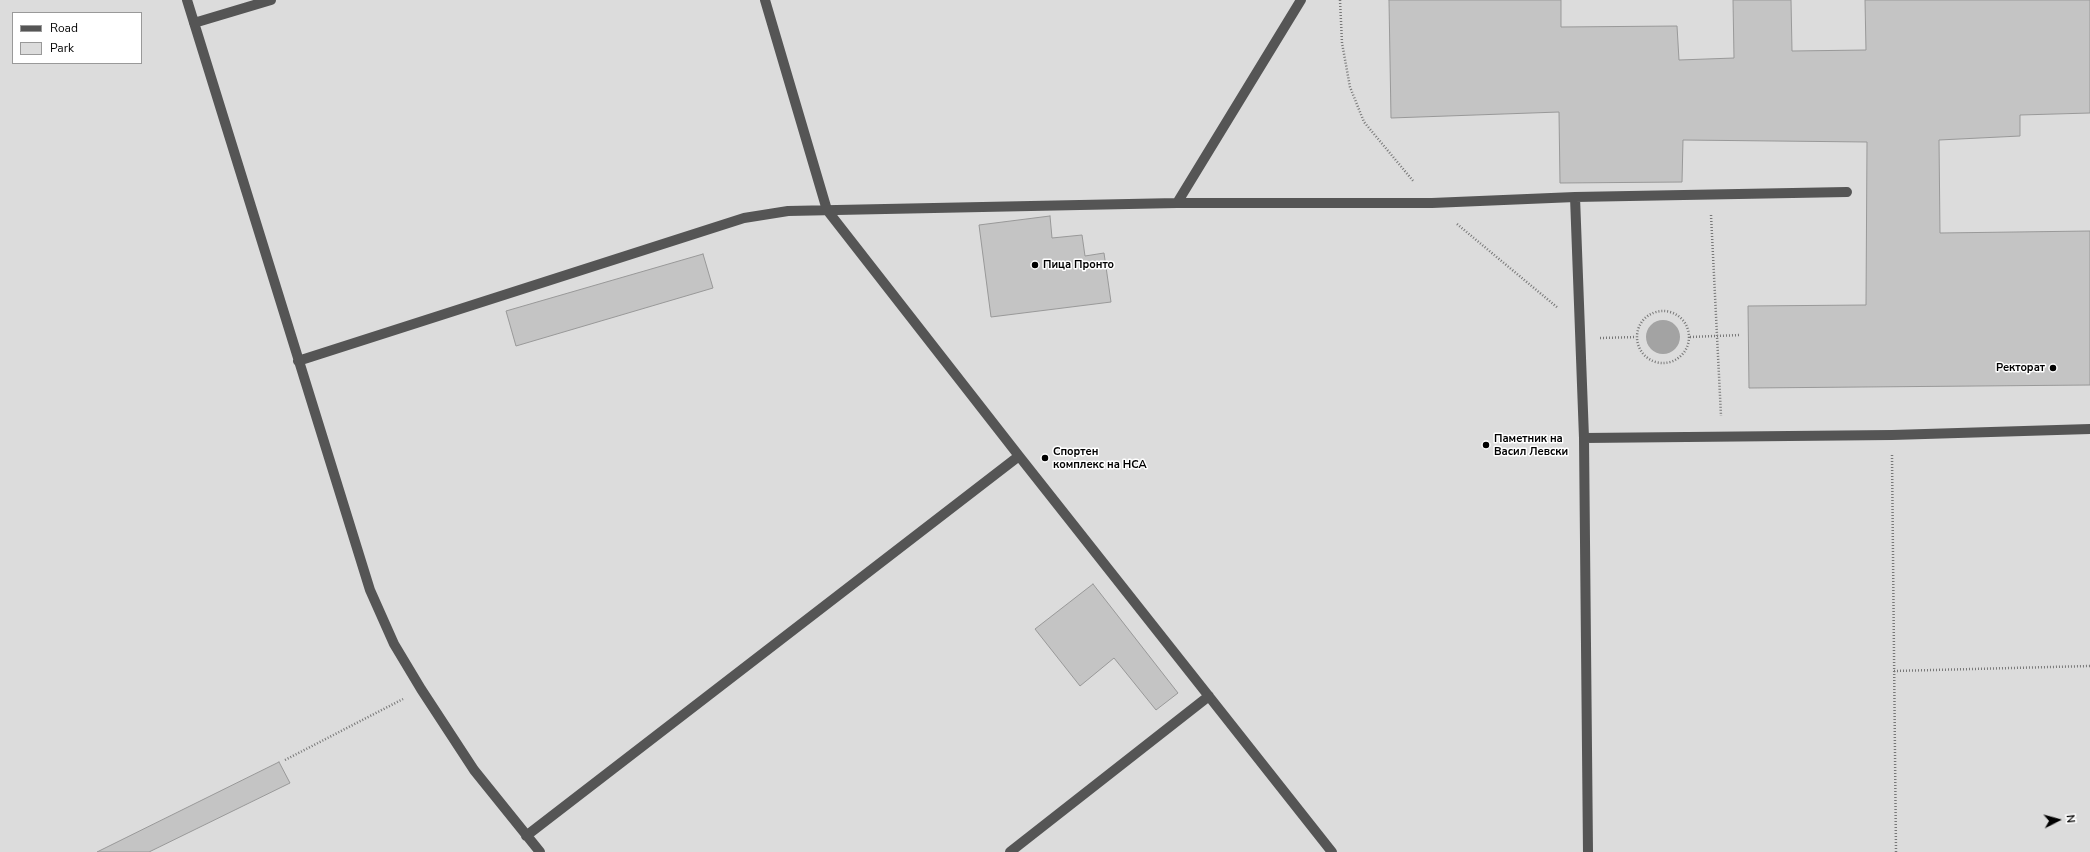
<!DOCTYPE html>
<meta charset="utf-8">
<style>
body{margin:0}
#map{position:relative;width:2090px;height:852px;overflow:hidden;background:#fff;font-family:"Nunito Sans",sans-serif}
canvas{display:block}
.legend{position:absolute;left:12px;top:12px;width:130px;height:52px;box-sizing:border-box;background:#fff;border:1px solid #999;margin:0;padding:5px 7px;list-style:none;font-size:12px;color:#000}
.legend li{display:flex;align-items:center;gap:8px;height:20px}
.legend b{width:20px;border:1px solid #999}
.north{position:absolute;left:2038px;top:800px;width:40px;height:40px;-webkit-text-stroke:3px #fff;paint-order:stroke;rotate:84deg;font-size:11px;font-weight:700;line-height:16px;text-align:center;color:#000}
.north::after{content:'';display:block;margin:auto;width:14px;height:18px;background:#000;clip-path:polygon(50% 0,100% 100%,50% 72%,0 100%)}
</style>
<div id="map">
<canvas width="2090" height="852"></canvas>
<ul class="legend">
<li><b style="height:5px;background:#555"></b>Road</li>
<li><b style="height:11px;background:#dcdcdc"></b>Park</li>
</ul>
<div class="north">N</div>
</div>
<script>
const context = document.querySelector('canvas').getContext('2d');
context.lineJoin = 'round';
function fill(path, color) {
  context.fillStyle = color;
  context.fill(path, 'evenodd');
}
function shape(rows) {
  const path = new Path2D();
  for (const r of rows) {
    if (r.length === 3) {
      path.moveTo(r[0] + r[2], r[1]);
      path.arc(r[0], r[1], r[2], 0, 2 * Math.PI);
      continue;
    }
    path.moveTo(r[0], r[1]);
    for (let i = 2; i < r.length; i += 2) path.lineTo(r[i], r[i + 1]);
  }
  return path;
}
function stroke(path, color, width, dash) {
  context.strokeStyle = color;
  context.lineWidth = width;
  context.lineCap = dash ? 'butt' : 'round';
  context.setLineDash(dash || []);
  context.stroke(path);
}
function label(font, color, halo, rows, align = 'center') {
  context.font = font + ' "Nunito Sans",sans-serif';
  context.lineWidth = 3;
  context.setLineDash([]);
  context.textBaseline = 'middle';
  context.strokeStyle = halo;
  context.fillStyle = color;
  for (const [text, x, y, turn = 0] of rows) {
    context.save();
    context.translate(x, y);
    context.rotate((+turn || 0) * Math.PI / 180);
    context.textAlign = isNaN(turn) ? turn : align;
    if (halo) context.strokeText(text, 0, 0);
    context.fillText(text, 0, 0);
    context.restore();
  }
}
const green = shape([
 [0,0,2090,0,2090,852,0,852],
 [13,13,141,13,141,63,13,63]
]);
const water = shape([
 [1663,337,17]
]);
const building = shape([
 [1389,0,1561,0,1561,27,1677,26,1679,60,1734,58,1733,0,1791,0,1792,51,1866,50,1865,0,2090,0,2090,113,2020,115,2020,136,1939,140,1940,233,2090,231,2090,385,1749,388,1748,306,1866,305,1867,142,1683,140,1682,182,1560,183,1559,112,1391,118,1389,0],
 [1050,216,1052,238,1082,235,1085,256,1104,253,1111,302,991,317,979,225,1050,216],
 [703,254,713,288,516,346,506,311,703,254],
 [1093,584,1178,693,1156,710,1114,658,1080,686,1035,629,1093,584],
 [279,762,290,783,149,852,97,852,279,762]
]);
const path = shape([
 [1340,0,1342,43,1350,87,1364,122,1414,182],
 [1711,215,1721,416],
 [1457,224,1558,308],
 [1663,337,26],
 [1690,337,1740,335],
 [1600,338,1636,337],
 [1892,455,1896,852],
 [1894,671,2090,666],
 [285,760,403,699]
]);
const minor = shape([
 [187,0,370,590,394,644,421,689,474,770,540,852],
 [765,0,827,210,1019,456,1332,852],
 [194,23,271,0],
 [1177,203,1301,0],
 [298,361,744,218,788,211,1177,203,1432,203,1575,197],
 [1584,438,1892,435,2090,429],
 [526,836,1019,456],
 [1010,852,1209,696],
 [1588,852,1584,438,1575,197,1847,192]
]);
const markers = [
 [1035,265,4,"#000"],
 [2053,368,4,"#000"],
 [1486,445,4,"#000"],
 [1045,458,4,"#000"]
];
const poiNames = [
 ["Пица Пронто",1043,265],
 ["Ректорат",2045,368,"right"],
 ["Паметник на",1494,439],
 ["Васил Левски",1494,452],
 ["Спортен",1053,452],
 ["комплекс на НСА",1053,465]
];
fill(green, '#dcdcdc');
fill(water, '#a3a3a3');
fill(building, '#c4c4c4');
stroke(building, '#999', 1);
stroke(path, '#777', 2.5, [1, 2]);
stroke(minor, '#555', 10);
for (const [x, y, r, color] of markers) {
  const dot = new Path2D();
  dot.arc(x, y, r, 0, 2 * Math.PI);
  context.fillStyle = color;
  context.fill(dot);
  stroke(dot, '#fff', 1.5);
}
label('bold 11px', '#000', '#fff', poiNames, 'left');
</script>
